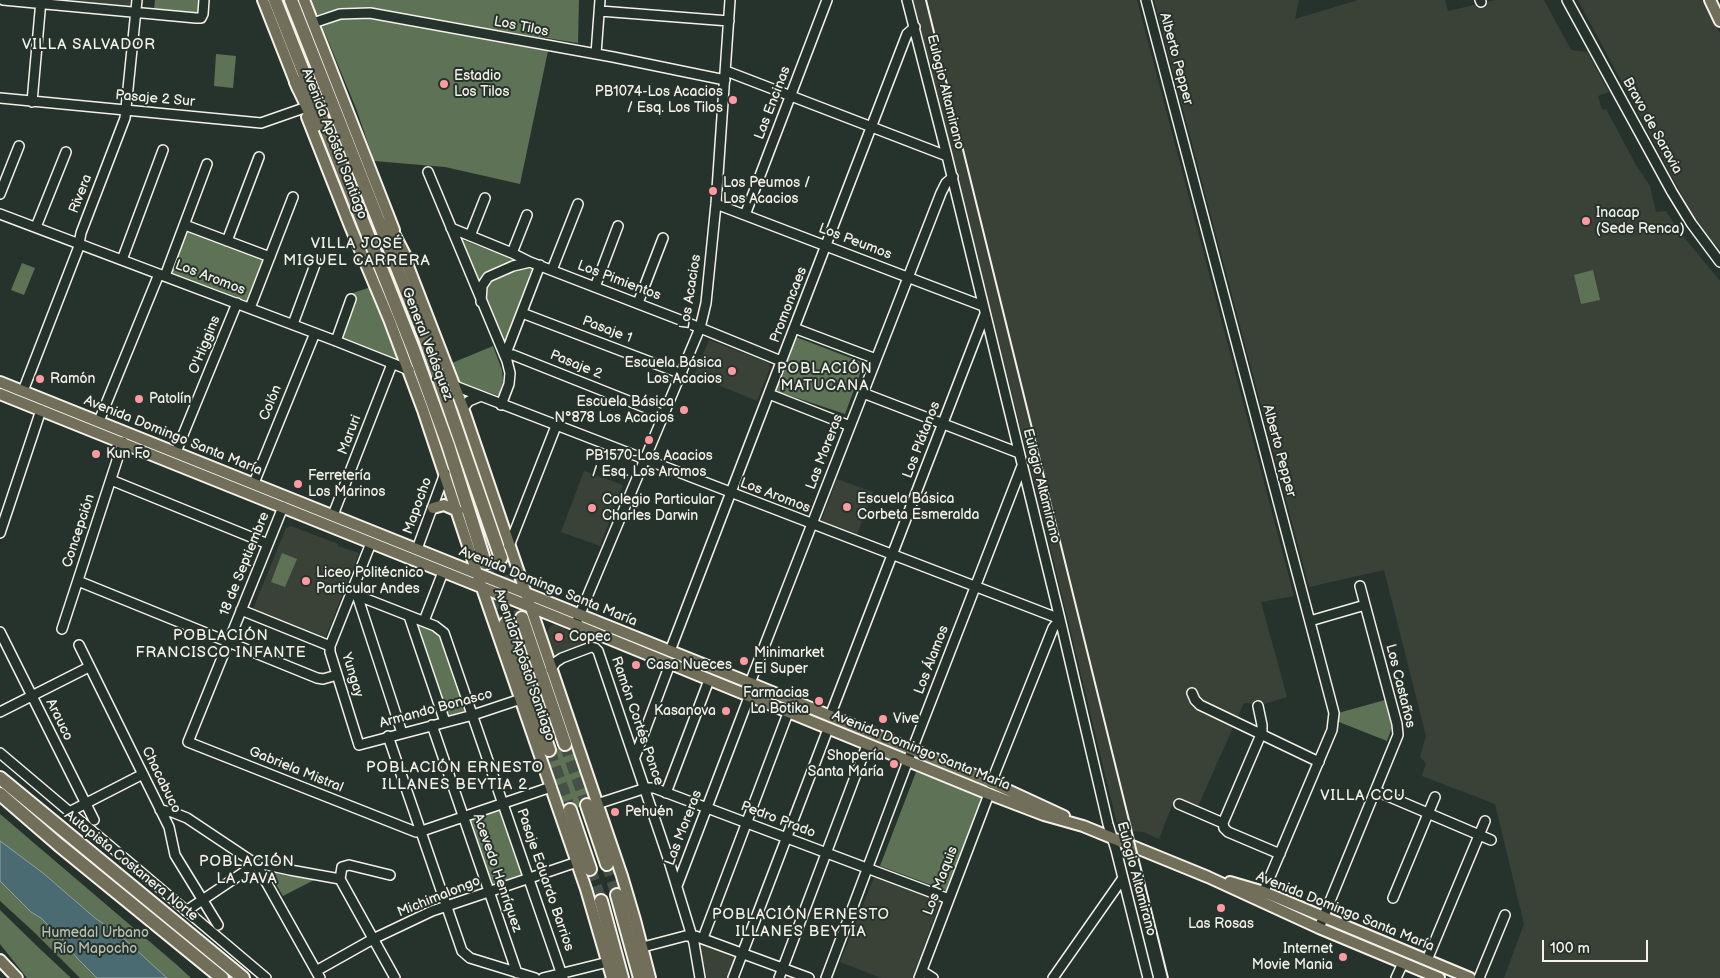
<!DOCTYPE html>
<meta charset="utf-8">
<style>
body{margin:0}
#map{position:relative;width:1720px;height:978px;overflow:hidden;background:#26332d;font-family:"Balsamiq Sans",sans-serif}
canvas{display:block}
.scale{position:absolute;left:1542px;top:940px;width:106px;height:22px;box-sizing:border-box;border:2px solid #f4f1e8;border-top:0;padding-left:6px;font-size:15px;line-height:18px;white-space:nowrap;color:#f4f1e8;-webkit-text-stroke:4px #26332d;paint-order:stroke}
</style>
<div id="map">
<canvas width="1720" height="978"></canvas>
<div class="scale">100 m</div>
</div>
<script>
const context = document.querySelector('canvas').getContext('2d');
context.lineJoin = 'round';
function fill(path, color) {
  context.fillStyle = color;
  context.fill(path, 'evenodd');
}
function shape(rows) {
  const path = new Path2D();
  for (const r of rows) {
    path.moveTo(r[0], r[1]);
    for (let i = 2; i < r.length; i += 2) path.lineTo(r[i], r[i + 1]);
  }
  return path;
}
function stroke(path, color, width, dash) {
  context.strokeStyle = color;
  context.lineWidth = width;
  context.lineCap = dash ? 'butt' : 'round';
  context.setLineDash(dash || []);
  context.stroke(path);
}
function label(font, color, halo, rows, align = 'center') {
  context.font = font + ' "Balsamiq Sans",sans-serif';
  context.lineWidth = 4;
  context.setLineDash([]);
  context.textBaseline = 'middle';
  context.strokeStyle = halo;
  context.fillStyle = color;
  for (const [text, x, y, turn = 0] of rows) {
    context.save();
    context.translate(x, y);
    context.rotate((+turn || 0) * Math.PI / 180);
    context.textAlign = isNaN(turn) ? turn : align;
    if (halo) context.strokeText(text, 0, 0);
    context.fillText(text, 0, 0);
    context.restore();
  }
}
const built = shape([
 [69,0,131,0,130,6],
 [913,0,1137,0,1294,596,1261,602,1287,697,1264,704,1244,703,1198,806,1175,798,1159,839,1143,832,1132,831,1117,824,1050,546],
 [1154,0,1299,0,1295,19,1358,0,1445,0,1448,11,1496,0,1544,0,1571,50,1587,52,1609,92,1598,96,1602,110,1606,109,1636,165,1650,186,1656,212,1666,211,1678,230,1720,281,1720,978,1504,978,1524,924,1495,804,1422,776,1426,763,1420,757,1426,736,1384,570,1309,587],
 [1578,0,1702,0,1720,33,1720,250,1703,231,1683,197],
 [709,340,769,363,770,368,757,401,694,375],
 [584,471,623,485,600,546,561,532],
 [837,479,873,492,857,534,821,521],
 [291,526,338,544,338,546,359,553,326,636,323,638,253,609,286,528],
 [555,624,592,644,552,657,545,636,550,626],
 [875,875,941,900,912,978,881,978,840,962],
 [699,941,738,954,729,978,704,978]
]);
const green = shape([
 [155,0,199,0,198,13,154,10],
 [307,0,579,0,578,43,353,8,339,9,313,16],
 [363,16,548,51,520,184,445,167,374,161,357,111,322,26,323,23,340,17],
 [216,54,236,56,233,88,214,86],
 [188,229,264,258,247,301,171,273],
 [460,239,533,267,505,346],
 [22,263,35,268,24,295,11,290],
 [1593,270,1600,300,1581,304,1574,275],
 [371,287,400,362,341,339,355,300,353,293],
 [796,337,864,363,845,414,776,391],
 [493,346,502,370,503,381,499,396,459,382,452,363],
 [0,386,420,555,419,559,0,390],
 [282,553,297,559,285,587,271,582],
 [420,624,437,632,441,639,468,710,447,716,418,626],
 [1385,700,1392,727,1387,741,1339,722,1338,713],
 [573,743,594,801,566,812,546,752],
 [916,772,983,797,947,891,880,866],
 [500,808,524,876,491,886,469,818],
 [0,814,177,965,191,978,80,978,34,932,0,901],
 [270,869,318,878,283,896,271,876],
 [0,910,39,948,71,978,27,978,0,944]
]);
const water = shape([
 [0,841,43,873,95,918,122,937,167,978,97,978,77,958,64,941,41,918,31,912,0,881,0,841]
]);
const highwayTunnel = shape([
 [501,558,522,618],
 [485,563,505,624],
 [565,744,587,805],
 [549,750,570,810],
 [607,864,617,895],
 [590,869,601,901]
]);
const minor = shape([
 [3,0,196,18,201,18,203,14,204,0],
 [907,0,947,156,1060,619,1108,824,1116,850,1148,978],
 [1146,0,1334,713,1332,730,1261,898],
 [1480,0,1481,2],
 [1567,0,1672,192,1691,223,1720,262],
 [600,11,729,21],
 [313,23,340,14,370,13,613,57,725,80],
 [596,54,600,0],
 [726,71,947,156],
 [0,98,261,123,304,108],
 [32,102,41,0],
 [428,172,507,361,510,373,509,384,501,405],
 [0,194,19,146],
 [716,204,983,306],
 [0,214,336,341,409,370],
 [745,215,827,0],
 [185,225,270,257],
 [36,227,66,152],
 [451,228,512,253,530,262],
 [470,236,485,198],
 [227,241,259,157],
 [512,253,527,215],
 [122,260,163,150],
 [552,270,578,204],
 [165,276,207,164],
 [595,287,618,226],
 [481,302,482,286,488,277,513,266,530,262,688,323,781,361],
 [638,303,663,238],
 [250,308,293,197],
 [522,313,682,374],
 [293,324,316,262],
 [794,328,876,359],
 [336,341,351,299],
 [504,354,513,355,664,415],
 [504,354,508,348,540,265],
 [455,386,1060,619,1053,628,991,783],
 [23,391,78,249,81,233,125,118,137,0],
 [863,393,1019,453],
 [769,394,850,426],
 [463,408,469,401,481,396],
 [99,421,159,274],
 [176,452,237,303],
 [111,480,268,544],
 [254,483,315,333],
 [283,507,188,742,416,832,422,831,551,787],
 [333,515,392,364],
 [0,533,41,410],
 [371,543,330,646,330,652,359,745,473,715,521,699],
 [509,546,556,426],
 [417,549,445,473],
 [78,581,317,678,323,679,337,675],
 [351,593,435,626,444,633,563,978],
 [357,595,402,733],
 [241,610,330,646],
 [409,616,445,722],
 [424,621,443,572],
 [577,621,700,328,706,303,716,204,730,0],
 [1310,621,1365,605],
 [62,629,123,442],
 [0,632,94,820],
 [79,645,169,827,175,855,218,925],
 [670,651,907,34,915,27],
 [551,669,556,662,562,658,591,647,595,648,598,651,668,858,694,943,700,978],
 [750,683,941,193,946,183,953,177],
 [1192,693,1195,700,1200,705,1319,762],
 [0,712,89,667],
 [830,716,985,314],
 [432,725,517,973],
 [388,736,462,951,470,958,535,978],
 [0,753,266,978],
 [635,757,670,664],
 [1376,791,1491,840],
 [666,793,709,680],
 [597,804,646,788,654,788,949,899],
 [1179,804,1223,823,1224,828,1228,832,1280,854],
 [160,810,172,812,187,818,256,864,262,864,290,870,340,879],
 [71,811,143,774],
 [1223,823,1262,732,1262,725,1258,706],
 [256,864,320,978],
 [340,879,395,978],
 [340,879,342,867,349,865,390,875],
 [677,886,749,697],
 [1393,898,1435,797],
 [186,911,256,864],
 [1319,928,1398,735,1397,724,1360,586],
 [703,938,788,713],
 [643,947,685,936,695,936,809,978],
 [1427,960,1485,821],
 [316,971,373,939,432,911,577,862],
 [922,971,933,978],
 [543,978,608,962],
 [733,978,828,729],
 [779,978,867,745],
 [826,978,912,750,1022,466],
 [919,978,989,794],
 [1053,978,1123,878],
 [1396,978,1403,963],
 [1479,978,1505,915]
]);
const major = shape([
 [263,0,298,89],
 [304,0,394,230],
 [1710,0,1720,21],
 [307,117,350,226,389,319,423,410,482,588,586,889,612,978],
 [401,248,463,408,622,876,635,920,650,978],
 [0,382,750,683,984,779,1064,816],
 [0,394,556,617,989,794,1044,815,1083,826,1208,877,1319,928,1439,978],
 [433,508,444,505,458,511],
 [1230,882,1264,892,1470,978],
 [0,960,17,978]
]);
const highway = shape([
 [275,0,413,349,448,445,485,563],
 [291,0,425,338,501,558],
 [296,82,316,125],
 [388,224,404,255],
 [522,618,565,744],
 [505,624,549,750],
 [0,778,243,978],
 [0,794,59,845,222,978],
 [587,805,607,864],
 [570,810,590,869],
 [617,895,640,978],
 [601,901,622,978]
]);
const rail = shape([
 [926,0,1168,978]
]);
const markers = [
 [444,84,5,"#ff9aa2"],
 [733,100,5,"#ff9aa2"],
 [713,191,5,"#ff9aa2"],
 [1586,221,5,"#ff9aa2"],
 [732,371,5,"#ff9aa2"],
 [40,379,5,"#ff9aa2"],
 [139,399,5,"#ff9aa2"],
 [684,410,5,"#ff9aa2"],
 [649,440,5,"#ff9aa2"],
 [96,454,5,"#ff9aa2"],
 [298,484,5,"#ff9aa2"],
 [847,507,5,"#ff9aa2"],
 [592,508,5,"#ff9aa2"],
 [306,581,5,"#ff9aa2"],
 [559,637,5,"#ff9aa2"],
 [744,661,5,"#ff9aa2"],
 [636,665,5,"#ff9aa2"],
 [819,701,5,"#ff9aa2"],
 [726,711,5,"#ff9aa2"],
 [883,719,5,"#ff9aa2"],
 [894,764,5,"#ff9aa2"],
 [615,812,5,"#ff9aa2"],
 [1221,908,5,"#ff9aa2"],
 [1343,957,5,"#ff9aa2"]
];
const streetNames = [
 ["Los Tilos",521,27,11],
 ["Alberto Pepper",1176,59,75],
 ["Eulogio Altamirano",945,92,76],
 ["Pasaje 2 Sur",155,99,5],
 ["Las Encinas",773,103,-69],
 ["Bravo de Saravia",1652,126,61],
 ["Avenida Apóstol Santiago",334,144,69],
 ["Rivera",81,194,-69],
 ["Los Peumos",855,242,21],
 ["Los Aromos",210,278,21],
 ["Los Pimientos",619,281,21],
 ["Los Acacios",691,292,-81],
 ["Promoncaes",789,305,-69],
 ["Pasaje 1",607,330,21],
 ["General Velásquez",427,344,69],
 ["O'Higgins",205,345,-68],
 ["Pasaje 2",576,365,22],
 ["Colón",271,403,-68],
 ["Maruri",350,435,-69],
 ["Avenida Domingo Santa María",173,436,22],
 ["Los Plátanos",922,440,-69],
 ["Alberto Pepper",1279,451,75],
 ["Las Moreras",825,452,-69],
 ["Eulogio Altamirano",1041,486,76],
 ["Los Aromos",775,496,21],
 ["Mapocho",418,506,-70],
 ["Concepción",79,531,-72],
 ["18 de Septiembre",245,564,-68],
 ["Avenida Domingo Santa María",548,587,22],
 ["Los Álamos",932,660,-69],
 ["Avenida Apóstol Santiago",524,665,71],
 ["Yungay",352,675,73],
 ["Los Castaños",1400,686,76],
 ["Armando Bonasco",436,709,-15],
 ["Arauco",59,720,64],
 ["Ramón Cortés Ponce",637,721,71],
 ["Avenida Domingo Santa María",921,751,22],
 ["Gabriela Mistral",296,770,22],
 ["Chacabuco",161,780,64],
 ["Pedro Prado",778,820,21],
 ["Las Moreras",684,828,-69],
 ["Autopista Costanera Norte",131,866,39],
 ["Acevedo Henríquez",497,873,71],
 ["Eulogio Altamirano",1136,879,75],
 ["Pasaje Eduardo Barrios",545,880,71],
 ["Los Maquis",941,881,-69],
 ["Michimalongo",439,897,-22],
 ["Avenida Domingo Santa María",1345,912,22]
];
const poiNames = [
 ["Estadio",454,76],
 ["Los Tilos",454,92],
 ["PB1074-Los Acacios",723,92,"right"],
 ["/ Esq. Los Tilos",723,108,"right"],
 ["Los Peumos /",723,183],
 ["Los Acacios",723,199],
 ["Inacap",1596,213],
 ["(Sede Renca)",1596,229],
 ["Escuela Básica",722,363,"right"],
 ["Los Acacios",722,379,"right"],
 ["Ramón",50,379],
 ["Patolín",149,399],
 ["Escuela Básica",674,402,"right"],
 ["N°878 Los Acacios",674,418,"right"],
 ["Kun Fo",106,454],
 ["PB1570-Los Acacios",649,456,"center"],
 ["/ Esq. Los Aromos",649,472,"center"],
 ["Ferretería",308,476],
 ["Los Marinos",308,492],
 ["Escuela Básica",857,499],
 ["Corbeta Esmeralda",857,515],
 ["Colegio Particular",602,500],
 ["Charles Darwin",602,516],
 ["Liceo Politécnico",316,573],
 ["Particular Andes",316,589],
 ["Copec",569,637],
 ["Minimarket",754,653],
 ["El Super",754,669],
 ["Casa Nueces",646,665],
 ["Farmacias",809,693,"right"],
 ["La Botika",809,709,"right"],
 ["Kasanova",716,711,"right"],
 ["Vive",893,719],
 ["Shopería",884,756,"right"],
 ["Santa María",884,772,"right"],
 ["Pehuén",625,812],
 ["Las Rosas",1221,924,"center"],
 ["Internet",1333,949,"right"],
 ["Movie Mania",1333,965,"right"]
];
const parkNames = [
 ["Humedal Urbano",95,933],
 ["Río Mapocho",95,949]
];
const neighbourhoodNames = [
 ["VILLA SALVADOR",89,45],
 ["VILLA JOSÉ",357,244],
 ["MIGUEL CARRERA",357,261],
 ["POBLACIÓN",825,369],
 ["MATUCANA",825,386],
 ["POBLACIÓN",221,636],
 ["FRANCISCO INFANTE",221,653],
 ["POBLACIÓN ERNESTO",455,768],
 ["ILLANES BEYTIA 2",455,785],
 ["VILLA CCU",1363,796],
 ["POBLACIÓN",247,862],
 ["LA JAVA",247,879],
 ["POBLACIÓN ERNESTO",801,915],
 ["ILLANES BEYTIA",801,932]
];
fill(built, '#3a4238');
fill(green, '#5e7255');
fill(water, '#4a6b71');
stroke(water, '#8ea1a1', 1);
stroke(highwayTunnel, '#455049', 12, [12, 6]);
stroke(minor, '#f4f1e8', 12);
stroke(major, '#f4f1e8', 14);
stroke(highway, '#f4f1e8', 16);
stroke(minor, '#26332d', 9);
stroke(major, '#716e59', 10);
stroke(highway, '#716e59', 12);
stroke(rail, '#f4f1e8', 2);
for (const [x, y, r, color] of markers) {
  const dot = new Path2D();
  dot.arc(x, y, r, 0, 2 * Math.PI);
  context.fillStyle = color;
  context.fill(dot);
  stroke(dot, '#26332d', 2);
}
label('14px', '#f4f1e8', '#26332d', streetNames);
label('14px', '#f4f1e8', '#26332d', poiNames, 'left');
label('14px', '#b8bead', '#26332d', parkNames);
context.letterSpacing = '1px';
label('15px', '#f4f1e8', '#26332d', neighbourhoodNames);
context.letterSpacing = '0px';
</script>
